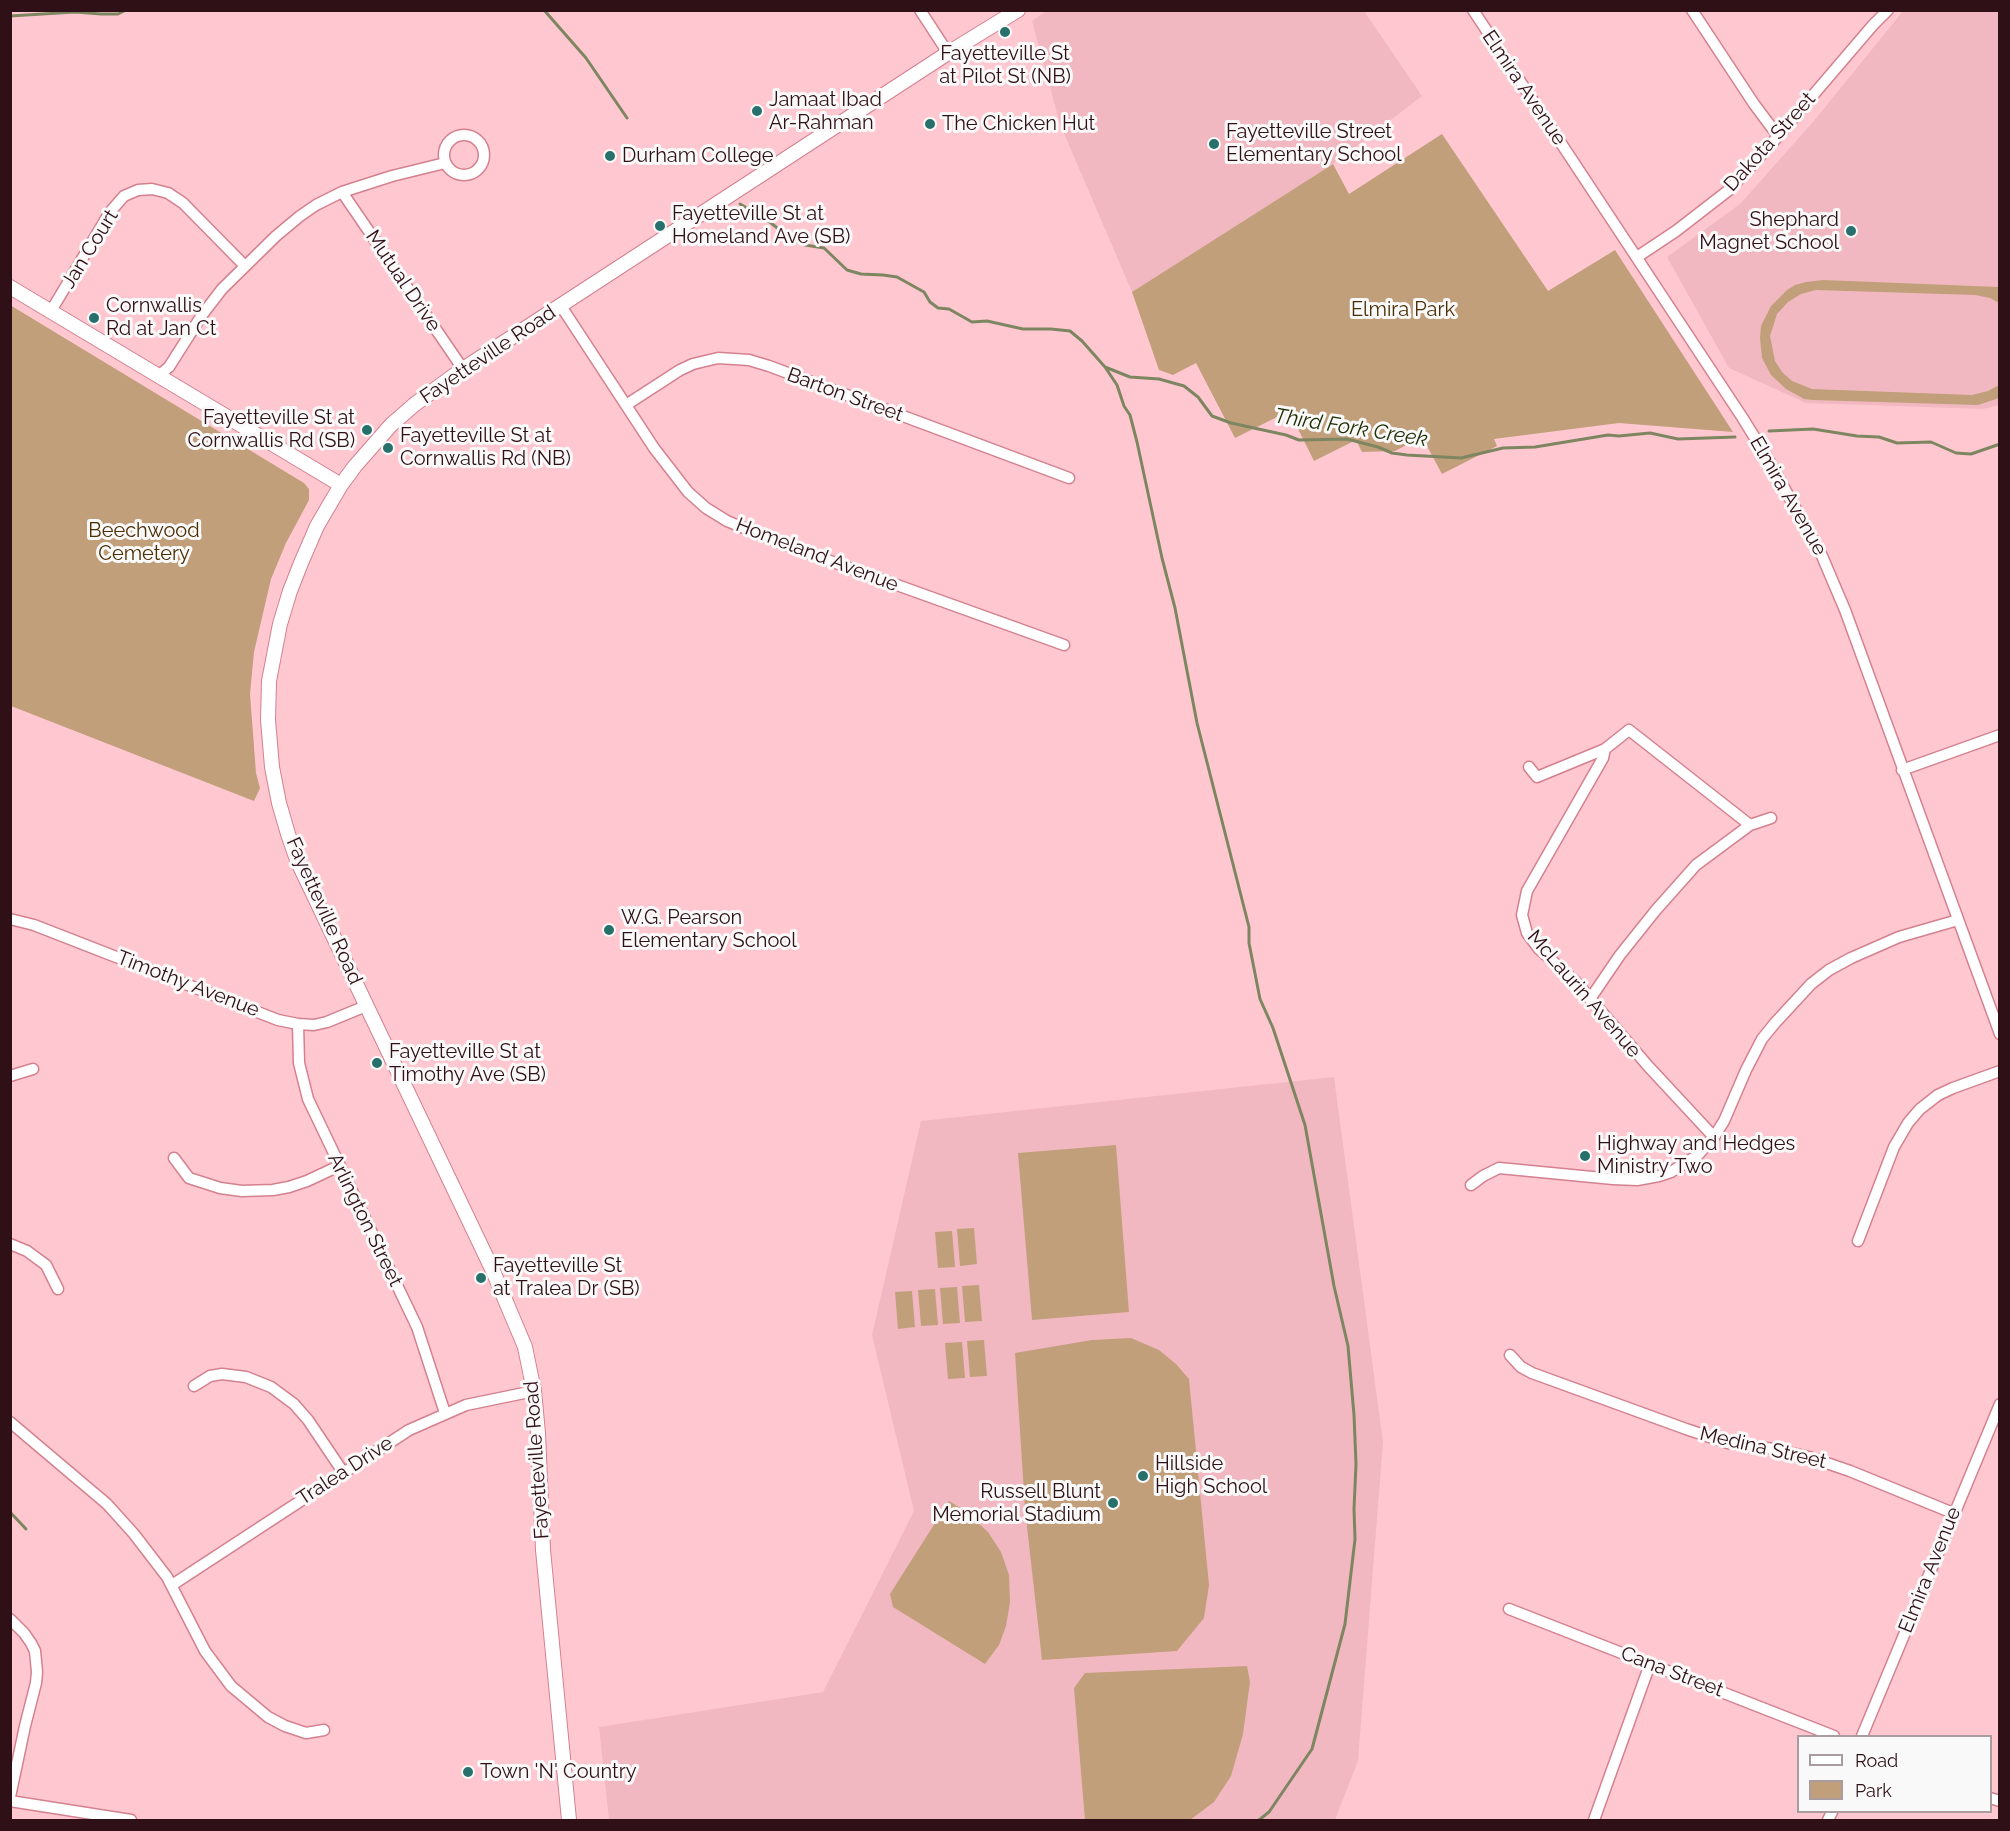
<!DOCTYPE html>
<style>
body{margin:0}
#map{position:relative;width:2010px;height:1831px;overflow:hidden;background:#ffc8d0;font-family:Raleway,sans-serif}
canvas{display:block}
.frame{position:absolute;inset:0;border:12px solid #301017;pointer-events:none}
.legend{position:absolute;left:1797px;top:1735px;width:195px;height:78px;box-sizing:border-box;background:#f9f9f9;border:2px solid #a99c9f;margin:0;padding:8px 10px;list-style:none;font-size:18px;color:#301017}
.legend li{display:flex;align-items:center;gap:12px;height:30px}
.legend b{width:30px;border:2px solid #a99c9f}
</style>
<div id="map">
<canvas width="2010" height="1831"></canvas>
<div class="frame"></div>
<ul class="legend">
<li><b style="height:8px;background:#fff"></b>Road</li>
<li><b style="height:16px;background:#c19f7b"></b>Park</li>
</ul>
</div>
<script>
const context = document.querySelector('canvas').getContext('2d');
context.lineJoin = 'round';
function fill(path, color) {
  context.fillStyle = color;
  context.fill(path, 'evenodd');
}
function shape(rows) {
  const path = new Path2D();
  for (const r of rows) {
    if (r.length === 3) {
      path.moveTo(r[0] + r[2], r[1]);
      path.arc(r[0], r[1], r[2], 0, 2 * Math.PI);
      continue;
    }
    path.moveTo(r[0], r[1]);
    for (let i = 2; i < r.length; i += 2) path.lineTo(r[i], r[i + 1]);
  }
  return path;
}
function stroke(path, color, width, dash) {
  context.strokeStyle = color;
  context.lineWidth = width;
  context.lineCap = dash ? 'butt' : 'round';
  context.setLineDash(dash || []);
  context.stroke(path);
}
function label(font, color, halo, rows, align = 'center') {
  context.font = font + ' Raleway,sans-serif';
  context.lineWidth = 6;
  context.setLineDash([]);
  context.textBaseline = 'middle';
  context.strokeStyle = halo;
  context.fillStyle = color;
  for (const [text, x, y, turn = 0] of rows) {
    context.save();
    context.translate(x, y);
    context.rotate((+turn || 0) * Math.PI / 180);
    context.textAlign = isNaN(turn) ? turn : align;
    if (halo) context.strokeText(text, 0, 0);
    context.fillText(text, 0, 0);
    context.restore();
  }
}
const built = shape([
 [1048,10,1364,11,1422,96,1333,164,1132,292,1060,124,1032,21],
 [1903,11,1999,11,1999,405,1983,409,1806,403,1729,368,1667,257,1740,204,1813,122],
 [1334,1077,1383,1442,1358,1761,1335,1820,609,1820,599,1727,823,1692,914,1511,872,1335,921,1121]
]);
const green = shape([
 [1442,134,1548,291,1615,250,1733,432,1619,423,1494,439,1497,446,1442,474,1422,437,1395,451,1362,452,1356,440,1314,461,1289,411,1235,438,1196,363,1173,375,1159,370,1132,292,1333,164,1349,194],
 [1823,280,1999,287,1999,303,1990,298,1975,295,1816,290,1801,294,1788,302,1777,314,1770,336,1775,361,1782,372,1792,381,1812,389,1972,395,1988,391,1999,385,1999,398,1978,405,1813,400,1804,399,1786,389,1771,375,1762,358,1760,338,1761,326,1771,306,1787,290,1795,285,1806,282],
 [10,305,304,483,309,489,309,500,286,543,271,579,254,652,250,694,256,773,260,788,254,801,11,706],
 [1116,1145,1129,1312,1032,1320,1018,1153],
 [974,1228,977,1264,960,1266,957,1229],
 [952,1231,955,1267,938,1268,935,1232],
 [979,1285,982,1321,965,1322,962,1286],
 [957,1287,960,1323,943,1324,940,1288],
 [935,1289,938,1325,921,1326,918,1290],
 [912,1291,915,1327,898,1329,895,1292],
 [1131,1338,1159,1350,1176,1364,1189,1379,1209,1585,1204,1618,1177,1651,1042,1660,1025,1509,1015,1353,1092,1340],
 [984,1340,987,1376,970,1377,967,1341],
 [962,1342,965,1378,948,1379,945,1343],
 [949,1501,965,1511,988,1532,1001,1552,1009,1575,1010,1602,1006,1626,999,1645,985,1664,893,1607,890,1594],
 [1247,1666,1250,1682,1243,1734,1231,1776,1214,1802,1190,1820,1085,1820,1074,1688,1085,1673]
]);
const stream = shape([
 [544,10,586,58,627,118],
 [10,16,75,12,101,14,118,14,126,10],
 [740,204,766,219,791,239,805,245,824,248,847,270,861,274,883,275,897,277,924,292,930,302,938,308,949,309,972,322,987,321,1023,329,1051,329,1070,331,1082,341,1105,367,1130,377,1159,379,1184,386,1198,397,1212,416,1231,423,1286,435,1299,440,1347,439,1378,447,1392,453,1407,455,1461,458,1503,448,1535,447,1608,435,1619,436,1650,433,1678,439,1735,437],
 [1105,367,1117,385,1124,406,1130,415,1137,442,1162,558,1175,608,1197,723,1249,927,1249,943,1260,999,1273,1028,1305,1125,1334,1286,1348,1346,1354,1415,1356,1464,1354,1509,1355,1539,1345,1624,1312,1749,1269,1812,1259,1820],
 [1769,431,1813,429,1857,436,1879,437,1897,443,1931,442,1956,453,1971,454,2000,444],
 [10,1512,26,1529]
]);
const street = shape([
 [920,10,948,53],
 [1473,10,1742,417,1768,459,1822,556,1845,610,2000,1034],
 [1692,10,1754,104,1778,136],
 [464,155,20],
 [342,192,463,369],
 [1637,257,1676,231,1729,190,1773,142,1873,25,1888,10],
 [561,306,654,448,688,492,706,508,727,521,780,543,1064,645],
 [51,311,110,212,124,196,138,190,152,189,168,193,183,203,245,266],
 [158,376,169,367,202,315,222,289,276,236,300,216,316,205,342,192,392,176,445,163],
 [626,405,680,370,693,364,718,358,749,360,769,366,1069,478],
 [1605,749,1629,730,1750,825],
 [1529,767,1537,777,1605,749,1603,758,1527,891,1522,915,1527,933,1539,949,1576,982,1648,1066,1714,1137],
 [1902,770,2000,735],
 [10,919,34,925,278,1020,298,1024,314,1025,327,1022,366,1006],
 [1590,999,1620,955,1656,910,1696,865,1750,825,1771,818],
 [298,1024,299,1063,308,1099,417,1327,445,1413],
 [10,1076,33,1069],
 [174,1158,189,1178,220,1188,242,1191,273,1190,289,1187,307,1181,339,1166],
 [1471,1185,1483,1176,1499,1168,1613,1179,1637,1180,1659,1176,1671,1172,1698,1155,1714,1137,1724,1121,1746,1070,1762,1039,1775,1023,1811,984,1829,970,1851,958,1899,937,1958,920],
 [1858,1241,1894,1147,1908,1123,1920,1109,1938,1095,1953,1088,2000,1071],
 [10,1244,27,1251,46,1265,58,1289],
 [1510,1355,1521,1367,1532,1373,1686,1429,1728,1443,1774,1449,1809,1457,1850,1471,1953,1513],
 [194,1386,210,1376,222,1374,246,1377,271,1387,294,1404,308,1420,343,1472],
 [10,1422,107,1504,134,1534,167,1577,205,1651,231,1686,268,1717,285,1726,306,1733,324,1730],
 [172,1585,409,1430,466,1405,534,1391],
 [1509,1609,1834,1736],
 [10,1619,24,1633,31,1643,35,1651,37,1672,36,1683,25,1726,10,1797],
 [1862,1736,2000,1404],
 [1990,1798,2000,1801],
 [10,1801,131,1820],
 [1594,1820,1650,1664],
 [1828,1820,1832,1812]
]);
const secondary = shape([
 [10,287,341,485],
 [569,1820,543,1550,538,1433,534,1391,525,1347,493,1271,297,860,288,834,279,803,272,767,268,720,269,681,280,624,290,591,301,563,317,526,341,485,355,466,391,425,415,404,463,369,948,53,1018,10]
]);
const markers = [
 [1005,32,6,"#27706b"],
 [757,111,6,"#27706b"],
 [930,124,6,"#27706b"],
 [1214,144,6,"#27706b"],
 [610,156,6,"#27706b"],
 [660,226,6,"#27706b"],
 [1851,231,6,"#27706b"],
 [94,318,6,"#27706b"],
 [367,430,6,"#27706b"],
 [388,448,6,"#27706b"],
 [609,930,6,"#27706b"],
 [377,1063,6,"#27706b"],
 [1585,1156,6,"#27706b"],
 [481,1278,6,"#27706b"],
 [1143,1476,6,"#27706b"],
 [1113,1503,6,"#27706b"],
 [468,1772,6,"#27706b"]
];
const poiNames = [
 ["Fayetteville St",1005,54,"center"],
 ["at Pilot St (NB)",1005,77,"center"],
 ["Jamaat Ibad",769,100],
 ["Ar-Rahman",769,123],
 ["The Chicken Hut",942,124],
 ["Fayetteville Street",1226,132],
 ["Elementary School",1226,155],
 ["Durham College",622,156],
 ["Fayetteville St at",672,214],
 ["Homeland Ave (SB)",672,237],
 ["Shephard",1839,220,"right"],
 ["Magnet School",1839,243,"right"],
 ["Cornwallis",106,306],
 ["Rd at Jan Ct",106,329],
 ["Fayetteville St at",355,418,"right"],
 ["Cornwallis Rd (SB)",355,441,"right"],
 ["Fayetteville St at",400,436],
 ["Cornwallis Rd (NB)",400,459],
 ["W.G. Pearson",621,918],
 ["Elementary School",621,941],
 ["Fayetteville St at",389,1052],
 ["Timothy Ave (SB)",389,1075],
 ["Highway and Hedges",1597,1144],
 ["Ministry Two",1597,1167],
 ["Fayetteville St",493,1266],
 ["at Tralea Dr (SB)",493,1289],
 ["Hillside",1155,1464],
 ["High School",1155,1487],
 ["Russell Blunt",1101,1492,"right"],
 ["Memorial Stadium",1101,1515,"right"],
 ["Town 'N' Country",480,1772]
];
const streetNames = [
 ["Elmira Avenue",1524,88,56],
 ["Dakota Street",1770,142,-48],
 ["Jan Court",90,249,-58],
 ["Mutual Drive",403,281,56],
 ["Fayetteville Road",488,355,-34],
 ["Barton Street",845,395,20],
 ["Elmira Avenue",1788,496,60],
 ["Homeland Avenue",817,555,21],
 ["Fayetteville Road",324,911,66],
 ["Timothy Avenue",188,984,21],
 ["McLaurin Avenue",1584,994,49],
 ["Arlington Street",365,1220,64],
 ["Medina Street",1763,1448,13],
 ["Fayetteville Road",537,1460,-94],
 ["Tralea Drive",345,1471,-33],
 ["Elmira Avenue",1930,1570,-68],
 ["Cana Street",1672,1672,21]
];
const parkNames = [
 ["Elmira Park",1403,310],
 ["Beechwood",144,531],
 ["Cemetery",144,554]
];
const waterNames = [
 ["Third Fork Creek",1351,428,9]
];
fill(built, '#f2b8c1');
fill(green, '#c19f7b');
stroke(stream, '#7e8661', 3);
stroke(street, '#d4808f', 13);
stroke(secondary, '#d4808f', 16);
stroke(street, '#fff', 10);
stroke(secondary, '#fff', 14);
for (const [x, y, r, color] of markers) {
  const dot = new Path2D();
  dot.arc(x, y, r, 0, 2 * Math.PI);
  context.fillStyle = color;
  context.fill(dot);
  stroke(dot, '#f9f9f9', 2);
}
label('20px', '#301017', '#f9f9f9', poiNames, 'left');
label('20px', '#301017', '#f9f9f9', streetNames);
label('20px', '#4c2e05', '#f9f9f9', parkNames);
label('italic 21px', '#203005', '#f9f9f9', waterNames);
</script>
